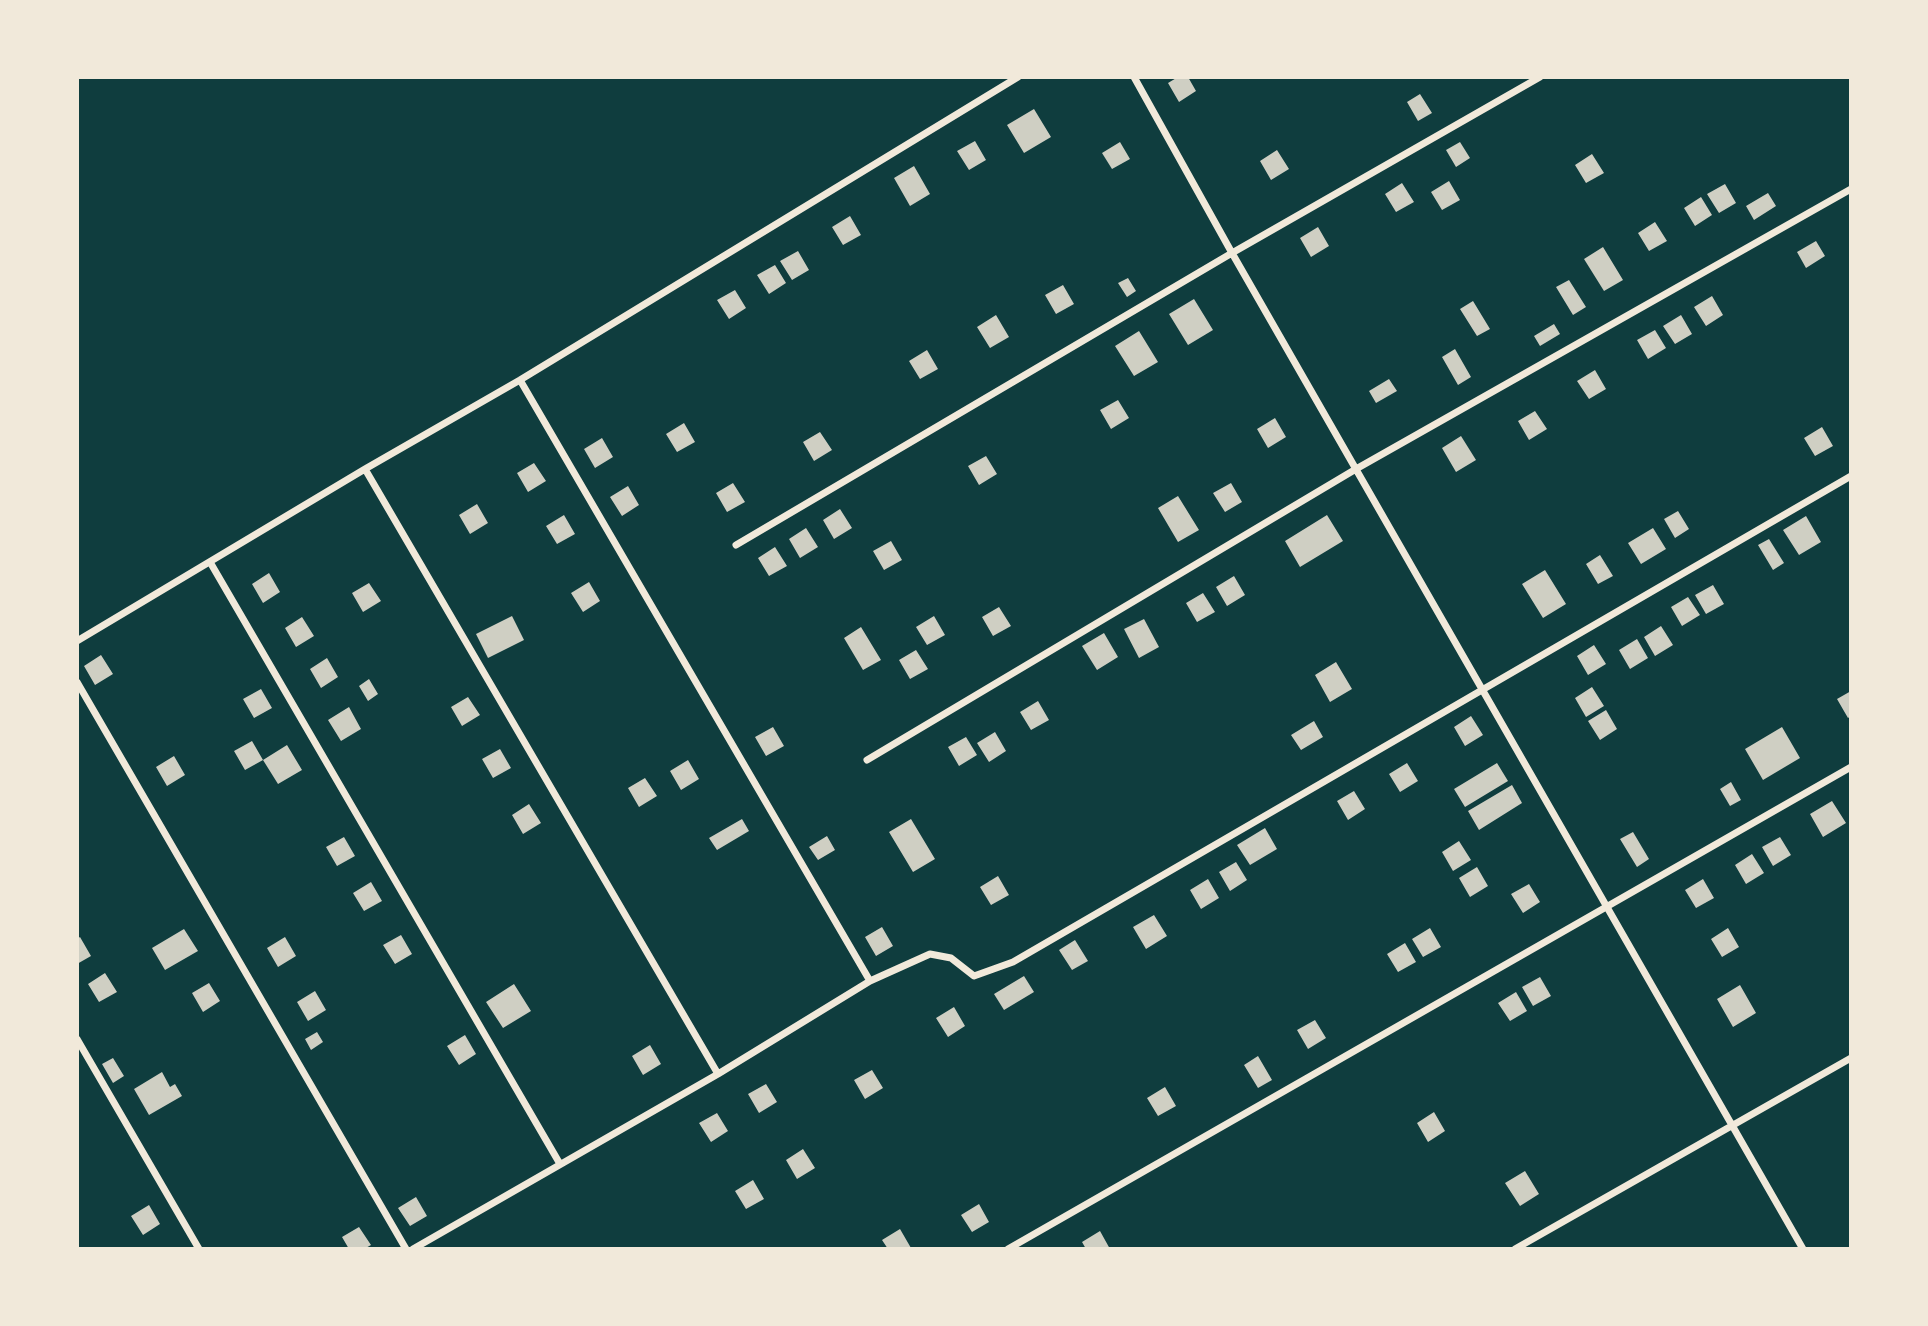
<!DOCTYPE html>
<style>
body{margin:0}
#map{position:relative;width:1928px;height:1326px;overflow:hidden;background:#0f3d3e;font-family:"Noto Sans",sans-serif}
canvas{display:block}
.frame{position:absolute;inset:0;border:79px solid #f1e9da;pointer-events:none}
</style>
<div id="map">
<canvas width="1928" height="1326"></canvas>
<div class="frame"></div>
</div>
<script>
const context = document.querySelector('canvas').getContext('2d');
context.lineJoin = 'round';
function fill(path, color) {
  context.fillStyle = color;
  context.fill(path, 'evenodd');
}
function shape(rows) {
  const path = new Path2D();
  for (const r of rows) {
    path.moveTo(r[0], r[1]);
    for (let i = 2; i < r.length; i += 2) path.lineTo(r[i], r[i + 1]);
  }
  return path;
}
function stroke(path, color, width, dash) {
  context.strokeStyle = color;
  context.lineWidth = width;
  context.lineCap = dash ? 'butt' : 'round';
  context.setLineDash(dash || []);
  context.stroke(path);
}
const building = shape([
 [1178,77,1188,77,1196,91,1179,102,1168,83],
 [1420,94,1432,113,1418,121,1407,102],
 [1034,109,1051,137,1024,153,1007,125],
 [975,141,986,160,969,170,957,151],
 [1120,142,1130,159,1112,169,1102,153],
 [1460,142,1470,158,1456,167,1446,150],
 [1277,150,1289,169,1271,180,1260,161],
 [1592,154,1604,173,1586,183,1575,165],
 [914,166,930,194,910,206,894,178],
 [1449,181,1460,200,1442,210,1431,192],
 [1402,183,1414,202,1396,212,1385,194],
 [1725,184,1736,203,1719,213,1707,194],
 [1768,193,1776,206,1754,220,1746,206],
 [1701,197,1712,215,1695,226,1684,208],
 [850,216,861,235,843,245,832,227],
 [1655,222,1667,241,1649,251,1638,233],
 [1318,227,1329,246,1311,257,1300,238],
 [1816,241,1825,256,1806,268,1797,252],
 [1603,247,1623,280,1604,291,1584,259],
 [798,251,809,270,792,280,780,261],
 [775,265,786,283,769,294,757,275],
 [1128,278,1136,291,1127,297,1118,283],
 [1569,280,1586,307,1573,315,1556,287],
 [1063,285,1074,304,1056,314,1045,295],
 [735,290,746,308,729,319,717,300],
 [1712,296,1723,315,1706,326,1694,307],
 [1194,299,1213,330,1188,345,1169,314],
 [1473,301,1490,329,1477,336,1460,309],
 [996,315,1009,337,990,348,977,327],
 [1681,315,1692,334,1675,344,1663,326],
 [1554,324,1560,334,1540,346,1534,336],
 [1655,330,1666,348,1648,359,1637,340],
 [1139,331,1158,362,1134,376,1115,346],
 [1455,349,1471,377,1458,385,1442,357],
 [927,350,938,369,920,379,909,361],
 [1595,370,1606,389,1589,399,1577,381],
 [1389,379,1397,391,1376,403,1369,391],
 [1118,400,1129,418,1111,429,1100,410],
 [1535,411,1547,429,1529,440,1518,421],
 [1275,418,1286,437,1268,448,1257,429],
 [684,423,695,442,677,452,666,434],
 [1822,427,1833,446,1815,456,1804,438],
 [820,432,832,450,814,461,803,442],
 [1461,436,1476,460,1456,472,1442,448],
 [602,438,613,457,595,468,584,449],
 [986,456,997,474,979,485,968,466],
 [534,463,546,481,528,492,517,473],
 [733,483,745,502,727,512,716,493],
 [1231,483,1242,502,1225,512,1213,493],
 [628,486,639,505,622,516,610,497],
 [1178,496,1199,530,1178,542,1158,508],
 [477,504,488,523,470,534,459,515],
 [840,509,852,528,834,539,823,520],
 [1678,511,1689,529,1675,538,1664,519],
 [564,515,575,534,557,544,546,526],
 [1327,515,1343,541,1300,567,1285,541],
 [1806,516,1821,542,1799,555,1783,530],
 [806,528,818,547,800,558,789,539],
 [1653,528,1666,549,1641,564,1628,543],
 [1769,539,1784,563,1773,570,1758,545],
 [891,541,902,560,884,570,873,551],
 [775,547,787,566,769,576,758,558],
 [1600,555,1613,576,1598,584,1586,564],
 [1545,570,1566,604,1543,618,1522,584],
 [269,573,280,592,263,603,252,584],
 [1234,576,1245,595,1227,606,1216,587],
 [589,582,600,601,583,612,571,593],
 [369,583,381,601,363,612,352,593],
 [1713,585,1724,604,1706,614,1695,595],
 [1203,593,1215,612,1197,622,1186,603],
 [1688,597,1700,615,1682,626,1671,607],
 [999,607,1011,626,993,636,982,617],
 [512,616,524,640,488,658,476,634],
 [934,616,945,635,927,645,916,627],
 [302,617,314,636,296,647,285,628],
 [1144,619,1159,647,1139,658,1124,629],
 [1661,626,1673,645,1655,656,1644,637],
 [861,627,881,660,863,670,844,638],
 [1104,633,1118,657,1097,670,1082,646],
 [1637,639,1648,658,1630,669,1619,650],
 [1594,645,1606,664,1588,675,1577,656],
 [916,650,928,669,910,679,899,660],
 [101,655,113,674,95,685,84,666],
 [327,658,338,677,321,688,310,669],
 [1336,662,1352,689,1330,702,1315,675],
 [369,679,378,694,368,701,359,686],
 [1592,687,1604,706,1586,717,1575,698],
 [261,689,272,708,254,718,243,699],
 [1851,691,1851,716,1848,718,1837,699],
 [468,697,480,715,462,726,451,707],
 [1038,701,1049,720,1031,730,1020,712],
 [349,707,361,729,341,741,328,720],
 [1606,710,1617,729,1600,740,1588,721],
 [1471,716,1483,735,1465,746,1454,727],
 [1314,721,1323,737,1301,750,1291,735],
 [773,727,784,746,766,756,755,737],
 [1782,727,1800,758,1763,780,1745,749],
 [995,732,1006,751,989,762,977,743],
 [966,737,977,755,959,766,948,747],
 [252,741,263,760,245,770,234,751],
 [287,745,302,770,278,784,263,760],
 [500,749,511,768,493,778,482,759],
 [174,756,185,775,167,786,156,767],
 [688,760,699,779,681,790,670,771],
 [1407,763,1418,781,1400,792,1389,774],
 [1497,763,1508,781,1465,807,1454,789],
 [645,778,657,796,639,807,628,788],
 [1731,782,1741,800,1730,806,1720,789],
 [1512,785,1522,803,1479,830,1468,811],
 [1354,791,1365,809,1348,820,1337,801],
 [1832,801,1846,823,1823,837,1810,814],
 [529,804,541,823,523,834,512,815],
 [742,819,749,831,717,850,709,838],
 [911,819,935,859,913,872,889,832],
 [1265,828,1277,849,1250,865,1237,845],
 [1633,832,1649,859,1637,867,1620,839],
 [827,836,835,850,818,860,809,847],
 [344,837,355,856,337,866,326,847],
 [1780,837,1791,855,1773,866,1762,847],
 [1459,841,1471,860,1453,871,1442,852],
 [1752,854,1764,873,1746,884,1735,865],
 [1236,862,1247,880,1230,891,1219,872],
 [1477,867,1488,886,1470,897,1459,878],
 [998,876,1009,895,991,905,980,887],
 [1208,879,1219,898,1201,909,1190,890],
 [1703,879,1714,898,1696,908,1685,890],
 [371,882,382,901,364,911,353,893],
 [1529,884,1540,902,1523,913,1511,894],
 [1154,915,1167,936,1146,949,1133,927],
 [882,927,893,946,876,956,865,937],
 [1430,928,1441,947,1423,957,1412,939],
 [1728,928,1739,947,1722,957,1711,939],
 [184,929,198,951,165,970,152,948],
 [401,935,412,954,395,964,383,945],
 [80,937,91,956,77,964,77,939],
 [285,937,296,956,278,967,267,948],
 [1075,940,1088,961,1072,970,1059,950],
 [1405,943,1416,962,1398,972,1387,954],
 [105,973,117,992,99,1002,88,984],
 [1024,976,1034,992,1004,1010,994,994],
 [1540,977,1551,996,1533,1006,1522,987],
 [209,983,220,1001,203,1012,192,993],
 [514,984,531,1011,503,1028,486,1002],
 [1740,985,1756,1013,1733,1027,1717,999],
 [315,991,326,1010,308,1021,297,1002],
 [1516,992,1527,1011,1510,1021,1498,1003],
 [954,1007,965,1026,948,1037,936,1018],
 [1315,1020,1326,1038,1308,1049,1297,1030],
 [317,1032,323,1042,311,1050,305,1039],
 [465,1035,476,1054,459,1065,447,1046],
 [650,1045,661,1064,643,1075,632,1056],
 [1258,1056,1272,1080,1258,1088,1244,1065],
 [113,1058,124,1076,113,1083,102,1064],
 [872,1070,883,1088,865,1099,854,1080],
 [162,1072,170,1087,175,1084,182,1096,149,1115,134,1089],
 [766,1084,777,1102,759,1113,748,1094],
 [1165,1087,1176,1106,1158,1116,1147,1098],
 [1434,1112,1445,1131,1428,1142,1417,1123],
 [717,1113,728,1131,711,1142,699,1123],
 [803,1149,815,1168,797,1179,786,1160],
 [1525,1171,1539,1194,1520,1206,1505,1183],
 [753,1180,764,1199,746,1209,735,1191],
 [416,1197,427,1216,410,1226,398,1208],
 [979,1204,989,1222,972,1232,961,1215],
 [149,1205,160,1224,143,1235,131,1216],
 [359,1227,371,1245,364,1249,349,1249,342,1237],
 [900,1229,911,1248,888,1249,882,1240],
 [1100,1231,1110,1249,1086,1249,1082,1242]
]);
const minor = shape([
 [1134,77,1232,253,1803,1249],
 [520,380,870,981],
 [365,469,718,1074],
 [736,545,1232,253,1540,77],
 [210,562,560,1164],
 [77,641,365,469,520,380,1018,77],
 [77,682,406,1249],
 [867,760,1356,469,1851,189],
 [77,1039,199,1249],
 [413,1249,718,1074,870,981,930,954,951,958,974,976,1013,962,1851,476],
 [1008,1249,1851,767],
 [1515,1249,1851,1058]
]);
fill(building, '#cfcfc3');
stroke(minor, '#f1e9da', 7);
</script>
